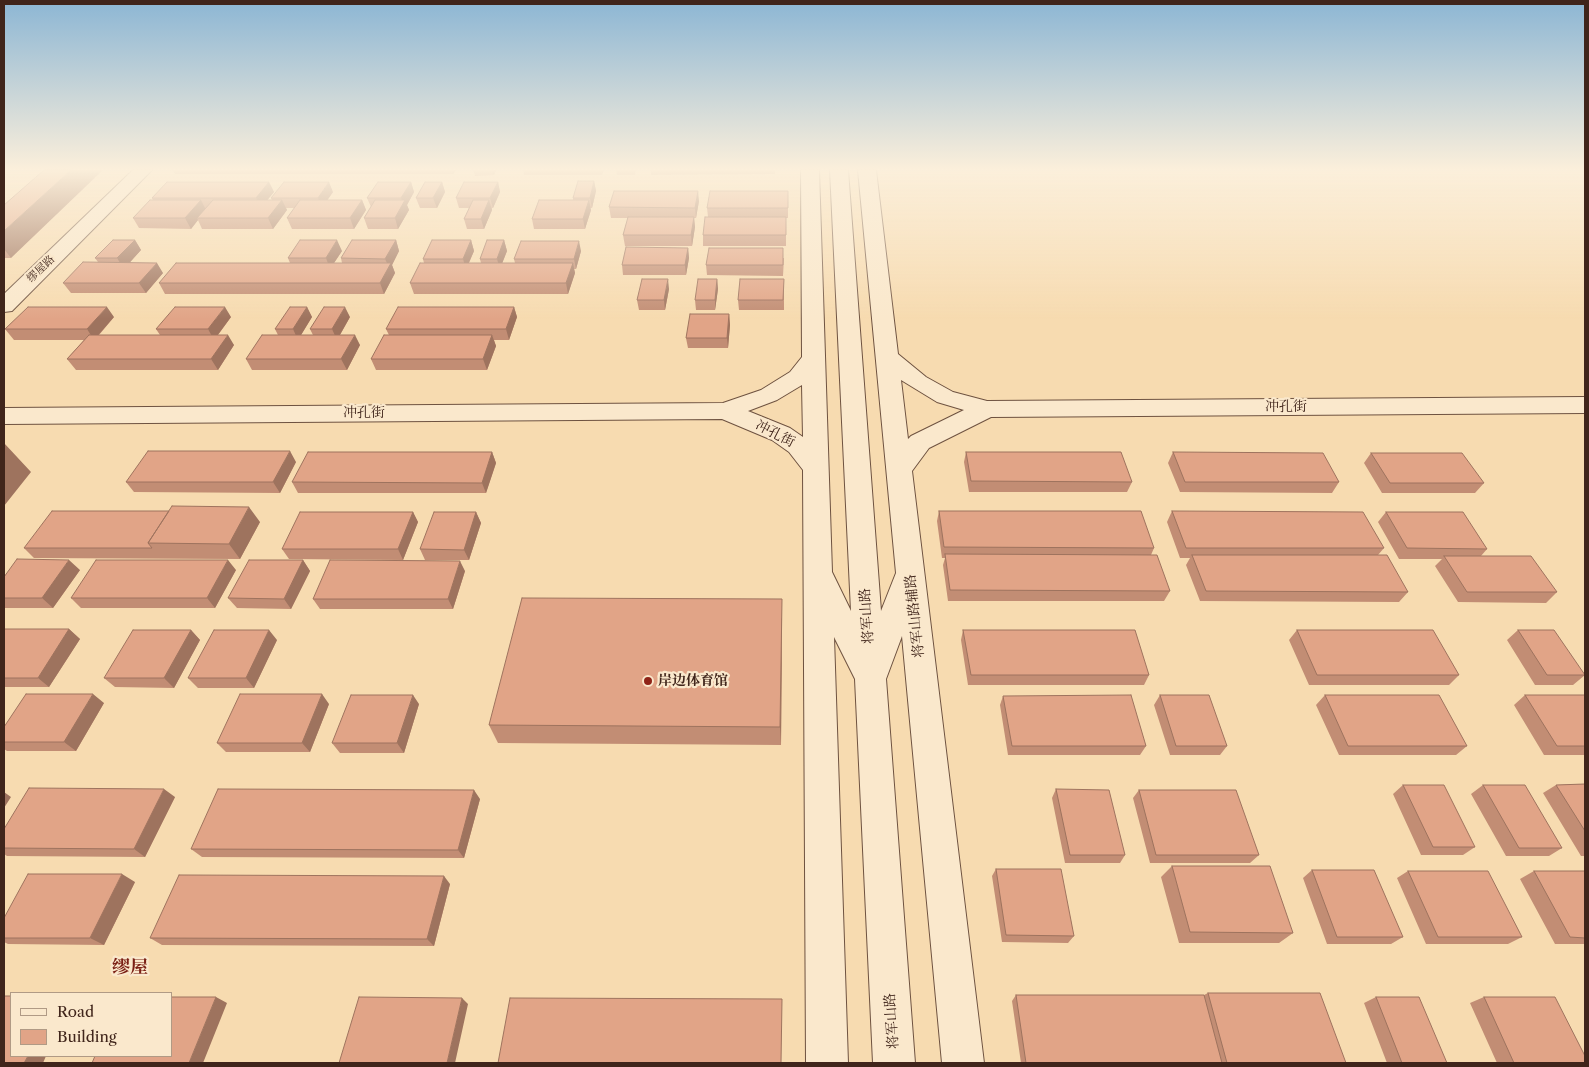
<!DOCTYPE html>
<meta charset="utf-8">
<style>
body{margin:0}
#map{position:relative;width:1589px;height:1067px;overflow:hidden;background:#f7dbb0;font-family:"Libre Caslon Text",serif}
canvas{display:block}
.frame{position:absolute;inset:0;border:5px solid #40251b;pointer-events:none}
.legend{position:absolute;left:10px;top:992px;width:162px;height:65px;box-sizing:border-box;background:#fae8cc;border:1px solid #b09a85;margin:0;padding:6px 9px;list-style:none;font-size:15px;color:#40251b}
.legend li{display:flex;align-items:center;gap:10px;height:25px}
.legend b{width:25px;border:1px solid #b09a85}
</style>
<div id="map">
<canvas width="1589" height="1067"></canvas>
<div class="frame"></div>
<ul class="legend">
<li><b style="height:6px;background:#fae8cc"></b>Road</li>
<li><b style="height:14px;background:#e1a487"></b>Building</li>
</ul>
</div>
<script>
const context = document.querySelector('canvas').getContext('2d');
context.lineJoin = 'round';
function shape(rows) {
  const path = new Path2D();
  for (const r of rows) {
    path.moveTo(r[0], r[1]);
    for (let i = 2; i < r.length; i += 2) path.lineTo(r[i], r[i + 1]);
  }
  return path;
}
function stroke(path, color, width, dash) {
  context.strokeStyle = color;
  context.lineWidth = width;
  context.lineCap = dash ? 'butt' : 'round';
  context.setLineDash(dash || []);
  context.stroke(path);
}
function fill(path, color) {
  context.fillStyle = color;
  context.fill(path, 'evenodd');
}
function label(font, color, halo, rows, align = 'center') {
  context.font = font + ' "Libre Caslon Text","Noto Serif SC",serif';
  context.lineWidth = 4.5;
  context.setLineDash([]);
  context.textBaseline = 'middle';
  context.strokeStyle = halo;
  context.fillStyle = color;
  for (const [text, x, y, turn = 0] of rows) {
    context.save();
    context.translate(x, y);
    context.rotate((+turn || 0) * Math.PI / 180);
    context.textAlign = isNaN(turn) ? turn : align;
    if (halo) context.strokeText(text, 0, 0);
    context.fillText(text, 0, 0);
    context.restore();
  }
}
const minor = shape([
 [133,170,152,170,12,311,4,312,4,294,133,170],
 [801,170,819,170,832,572,851,611,830,170,848,170,881,611,896,573,858,170,876,170,898,354,926,377,953,392,987,401,1585,397,1585,413,991,417,929,448,912,471,984,1063,942,1063,902,636,886,679,915,1063,873,1063,855,679,834,637,848,1063,806,1063,803,470,789,452,772,440,722,419,4,424,4,408,723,403,761,390,790,372,802,357,801,170],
 [901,380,937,402,964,410,911,436,908,439,901,380],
 [802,385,803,437,790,428,748,411,777,400,802,385]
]);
const wall = shape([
 [172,170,456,170,453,174,175,174],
 [473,170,496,170,494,175,475,176],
 [523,170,604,170,602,175,524,175],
 [616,170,636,170,635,175,617,175],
 [651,170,775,170,775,174,651,175],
 [594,181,596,191,592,208,590,208,591,210,585,229,534,229,532,219,573,200,573,198],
 [269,182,274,192,267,200,272,200,271,198,333,192,327,200,362,200,366,210,354,229,292,229,287,218,295,208,286,208,287,210,273,229,202,229,198,220,191,229,139,228,133,218,153,200,152,198],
 [411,182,414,192,407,205,409,210,398,229,368,229,364,218,371,207,367,198],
 [442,182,445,192,437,208,420,208,416,198],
 [498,182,500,192,493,208,492,208,492,210,484,229,467,229,464,219,469,208,459,208,456,198],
 [788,191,788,218,786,218,786,246,703,246,703,235,708,217,707,208],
 [699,201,696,218,694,218,695,227,692,246,625,246,623,235,628,218,611,218,609,207],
 [4,205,11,258,4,258],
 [135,240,141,250,130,262,163,273,146,293,71,293,63,283,98,262,95,258],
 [396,240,399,251,392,265,395,273,384,294,165,294,159,283,290,263,288,258,342,251,334,263,342,263,341,258],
 [471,240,474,251,469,263,481,263,480,259,504,240,507,251,502,263,515,263,514,259,581,251,576,269,574,269,575,273,568,294,414,294,410,283,424,263,423,259],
 [688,248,689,258,686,275,623,275,622,265],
 [784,258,783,276,707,275,706,265],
 [717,279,718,289,715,310,696,310,695,300],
 [784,279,784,310,739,310,738,300],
 [669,289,665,310,639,310,637,300],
 [307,307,312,317,301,335,313,335,310,329,350,317,340,335,360,345,347,370,252,370,246,359,278,335,275,329],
 [514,307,517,317,509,340,494,340,496,346,487,370,376,370,371,359,389,335,386,329],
 [729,314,730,325,728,348,688,348,686,338],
 [114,317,99,335,160,335,156,329,231,317,218,335,234,345,218,370,76,370,67,359,84,340,14,340,5,329],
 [492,452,496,463,486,493,298,493,292,482],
 [966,452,1132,482,1127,492,969,492,964,462],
 [1173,452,1339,482,1332,493,1180,492,1168,463],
 [1371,453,1484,483,1475,493,1382,493,1364,463],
 [296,462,280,493,134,492,126,482],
 [939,511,1154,548,1151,555,1170,591,1164,601,948,601,943,565,945,558,942,558,937,521],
 [1172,511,1384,548,1378,555,1408,592,1399,602,1200,601,1186,565,1190,558,1180,558,1167,522],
 [413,512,418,522,403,560,289,559,282,549],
 [476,512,481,523,469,560,425,560,420,549],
 [1386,512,1487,549,1481,556,1557,592,1546,603,1458,602,1435,566,1442,559,1399,559,1378,522],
 [260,522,240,559,34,558,24,548],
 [303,560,310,571,291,609,237,608,228,598],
 [80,570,53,608,4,608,4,577],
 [236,570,215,608,81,608,71,598],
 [465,571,453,609,320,609,313,599],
 [782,618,781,745,498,743,489,725],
 [4,629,69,629,80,639,49,687,4,687],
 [191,630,200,640,174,688,115,687,104,678],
 [963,630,1149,675,1144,685,968,685,961,640],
 [1297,630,1459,675,1449,685,1309,685,1289,640],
 [1518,630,1585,675,1573,685,1535,685,1507,640],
 [277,640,254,688,198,688,188,678],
 [1160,695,1227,746,1220,755,1170,755,1154,705],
 [1325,695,1467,746,1456,755,1339,755,1316,705],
 [1525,695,1585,695,1585,755,1544,755,1514,705],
 [1003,696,1146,746,1140,755,1008,755,1000,705],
 [104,703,76,751,7,751,4,749,4,727],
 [329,704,310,752,226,752,217,743],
 [419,704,404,753,340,753,332,743],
 [1585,784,1585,856,1581,856,1543,793,1556,785],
 [1403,785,1475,847,1463,855,1421,855,1393,794],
 [1483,785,1562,848,1549,856,1506,856,1471,794],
 [1056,789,1125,855,1120,863,1065,863,1052,798],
 [1139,790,1259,855,1250,863,1150,863,1133,798],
 [175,797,145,857,7,856,4,854,4,829],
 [480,799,464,858,202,857,191,849],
 [1172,866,1293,933,1279,943,1179,943,1161,877],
 [996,869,1074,936,1068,943,1002,942,992,876],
 [1312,870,1403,937,1391,944,1327,944,1303,878],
 [1408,871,1522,937,1508,944,1426,944,1397,878],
 [1534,871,1585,871,1585,944,1555,944,1520,879],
 [135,882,104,945,8,944,4,942,4,918],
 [450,884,434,946,162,945,150,938],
 [1208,993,1346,1063,1021,1063,1012,1001,1016,995,1204,995],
 [1376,997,1447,1063,1387,1063,1364,1003],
 [1484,997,1585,1063,1497,1063,1470,1003]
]);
const shadedWall = shape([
 [71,170,103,170,11,258,4,249,4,231],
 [452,170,456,170,453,174],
 [492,170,496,170,494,175],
 [594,181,596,191,592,208,590,198],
 [269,182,274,192,261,208,256,198],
 [329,182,333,192,322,208,318,198],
 [411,182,414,192,407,205,409,210,398,229,395,218,403,204,401,198],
 [442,182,445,192,437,208,433,198],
 [498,182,500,192,493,208,490,198],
 [698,191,699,201,696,218,695,208],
 [201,200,206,210,197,218,198,220,191,229,185,218],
 [282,200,287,210,273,229,268,218],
 [362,200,366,210,354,229,350,218],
 [489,200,492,210,484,229,481,219],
 [589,200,591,210,585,229,583,219],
 [694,217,695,227,692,246,691,235],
 [135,240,141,250,124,269,117,258],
 [337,240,342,251,330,269,326,258],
 [396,240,399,251,392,265,395,273,384,294,380,283,389,267,385,259],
 [471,240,474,251,466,269,463,259],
 [504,240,507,251,500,269,497,259],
 [579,241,581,251,576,269,574,259],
 [688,248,689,258,686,275,685,265],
 [157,263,163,273,146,293,139,283],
 [573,263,575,273,568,294,566,283],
 [668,279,669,289,665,310,664,300],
 [717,279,718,289,715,310,715,300],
 [107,307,114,317,94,340,87,329],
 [225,307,231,317,214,340,208,329],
 [307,307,312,317,298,340,293,329],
 [345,307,350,317,337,340,332,329],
 [514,307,517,317,509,340,506,329],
 [729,314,730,325,728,348,727,338],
 [228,335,234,345,218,370,211,359],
 [355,335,360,345,347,370,341,359],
 [492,335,496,346,487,370,483,359],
 [4,443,31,472,4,506],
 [290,451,296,462,280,493,273,482],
 [492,452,496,463,486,493,482,483],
 [249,507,260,522,240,559,229,544],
 [413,512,418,522,403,560,398,549],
 [476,512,481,523,469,560,464,550],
 [69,560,80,570,53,608,42,598],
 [228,560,236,570,215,608,207,598],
 [303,560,310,571,291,609,284,599],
 [460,561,465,571,453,609,448,599],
 [782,599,782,618,781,745,780,727],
 [69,629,80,639,49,687,38,678],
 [191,630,200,640,174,688,164,678],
 [269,630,277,640,254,688,246,678],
 [93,694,104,703,76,751,64,742],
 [322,694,329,704,310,752,302,743],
 [413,695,419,704,404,753,397,743],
 [164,789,175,797,145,857,134,849],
 [474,790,480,799,464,858,458,850],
 [4,792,11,797,4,808],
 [122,874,135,882,104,945,90,938],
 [444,876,450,884,434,946,427,939],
 [216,997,227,1003,203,1063,189,1063],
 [462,998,468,1004,455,1063,447,1063],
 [28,1056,46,1056,43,1063,24,1063]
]);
const building = shape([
 [44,170,71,170,4,231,4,205,44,170],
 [578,181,594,181,590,198,573,198,578,181],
 [167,182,269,182,256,198,152,198,167,182],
 [284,182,329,182,318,198,271,198,284,182],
 [378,182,411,182,401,198,367,198,378,182],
 [425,182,442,182,433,198,416,198,425,182],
 [464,182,498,182,490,198,456,198,464,182],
 [614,191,698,191,695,208,609,207,614,191],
 [710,191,788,191,788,208,707,208,710,191],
 [150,200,201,200,185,218,133,218,150,200],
 [213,200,282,200,268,218,197,218,213,200],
 [300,200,362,200,350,218,287,218,300,200],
 [375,200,405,200,395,218,364,218,375,200],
 [473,200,489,200,481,219,464,219,473,200],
 [539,200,589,200,583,219,532,219,539,200],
 [628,217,694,217,691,235,623,235,628,217],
 [705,217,786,217,786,235,703,235,705,217],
 [113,240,135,240,117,258,95,258,113,240],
 [300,240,337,240,326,258,288,258,300,240],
 [352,240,396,240,385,259,341,258,352,240],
 [432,240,471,240,463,259,423,259,432,240],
 [487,240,504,240,497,259,480,259,487,240],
 [521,241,579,241,574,259,514,259,521,241],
 [626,247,688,248,685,265,622,265,626,247],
 [709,248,783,248,783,265,706,265,709,248],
 [83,262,157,263,139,283,63,283,83,262],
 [176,263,391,263,380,283,159,283,176,263],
 [420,263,573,263,566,283,410,283,420,263],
 [642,279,668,279,664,300,637,300,642,279],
 [698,279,717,279,715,300,695,300,698,279],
 [740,279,784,279,783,300,738,300,740,279],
 [28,307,107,307,87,329,5,329,28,307],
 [175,307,225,307,208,329,156,329,175,307],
 [290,307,307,307,293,329,275,329,290,307],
 [324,307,345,307,332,329,310,329,324,307],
 [398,307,514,307,506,329,386,329,398,307],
 [690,314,729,314,727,338,686,338,690,314],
 [89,335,228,335,211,359,67,359,89,335],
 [262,335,355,335,341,359,246,359,262,335],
 [384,335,492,335,483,359,371,359,384,335],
 [148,451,290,451,273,482,126,482,148,451],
 [308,452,492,452,482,483,292,482,308,452],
 [966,452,1121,452,1132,482,971,481,966,452],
 [1173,452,1323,453,1339,482,1185,482,1173,452],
 [1371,453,1462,453,1484,483,1390,483,1371,453],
 [172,506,249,507,229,544,148,543,172,506],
 [52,511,169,511,148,543,152,548,24,548,52,511],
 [939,511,1141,511,1154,548,944,547,939,511],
 [1172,511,1363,512,1384,548,1186,548,1172,511],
 [300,512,413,512,398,549,282,549,300,512],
 [434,512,476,512,464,550,420,549,434,512],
 [1386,512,1463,512,1487,549,1407,548,1386,512],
 [945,554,1157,555,1170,591,950,590,945,554],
 [1192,555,1387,555,1408,592,1206,591,1192,555],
 [1444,556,1531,556,1557,592,1467,592,1444,556],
 [17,559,69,560,42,598,4,598,4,577,17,559],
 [96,560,228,560,207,598,71,598,96,560],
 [249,560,303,560,284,599,228,598,249,560],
 [330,560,460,561,448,599,313,599,330,560],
 [522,598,782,599,780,727,489,725,522,598],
 [4,629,69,629,38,678,4,678,4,629],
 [133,630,191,630,164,678,104,678,133,630],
 [214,630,269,630,246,678,188,678,214,630],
 [963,630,1135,630,1149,675,971,675,963,630],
 [1297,630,1433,630,1459,675,1317,675,1297,630],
 [1518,630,1554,630,1585,675,1547,675,1518,630],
 [26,694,93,694,64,742,4,742,4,727,26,694],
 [240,694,322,694,302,743,217,743,240,694],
 [351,695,413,695,397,743,332,743,351,695],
 [1131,695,1146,746,1012,746,1003,696,1131,695],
 [1160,695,1209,695,1227,746,1176,746,1160,695],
 [1325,695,1439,695,1467,746,1348,746,1325,695],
 [1525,695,1585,695,1585,746,1557,746,1525,695],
 [1585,784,1585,831,1556,785,1585,784],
 [1403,785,1444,785,1475,847,1433,847,1403,785],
 [1483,785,1525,785,1562,848,1519,848,1483,785],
 [29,788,164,789,134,849,4,848,4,829,29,788],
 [218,789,474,790,458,850,191,849,218,789],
 [1056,789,1109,790,1125,855,1070,855,1056,789],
 [1139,790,1236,790,1259,855,1156,855,1139,790],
 [1172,866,1270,866,1293,933,1190,932,1172,866],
 [996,869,1061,869,1074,936,1006,935,996,869],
 [1312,870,1374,870,1403,937,1337,937,1312,870],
 [1408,871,1488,871,1522,937,1438,937,1408,871],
 [1534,871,1585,871,1585,938,1570,937,1534,871],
 [28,874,122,874,90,938,4,938,4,918,28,874],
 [179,875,444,876,427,939,150,938,179,875],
 [1208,993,1320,993,1346,1063,1227,1063,1208,993],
 [1016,995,1204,995,1222,1063,1026,1063,1016,995],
 [4,996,11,996,11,1056,28,1056,24,1063,4,1063,4,996],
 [171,997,216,997,189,1063,92,1063,95,1056,171,1056,171,997],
 [359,997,462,998,447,1063,339,1063,359,997],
 [1376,997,1419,997,1447,1063,1402,1063,1376,997],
 [1484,997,1555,997,1585,1056,1585,1063,1514,1063,1484,997],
 [510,998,782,999,781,1063,498,1063,510,998]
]);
const markers = [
 [648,681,5,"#8f2418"]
];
const farStreetnames = [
 ["缪屋路",41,269,-44]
];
const streetNames = [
 ["冲孔街",1286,407],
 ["冲孔街",364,413],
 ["冲孔街",775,434,27],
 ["将军山路",867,616,-94],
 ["将军山路辅路",915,616,-96],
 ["将军山路",892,1021,-94]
];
const poiNames = [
 ["岸边体育馆",658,681]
];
const nearNeighbourhoodnames = [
 ["缪屋",130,968]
];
stroke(minor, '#6e5240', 2);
fill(minor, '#fae8cc');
fill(wall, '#c28d74');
fill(shadedWall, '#9e735e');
fill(building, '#e1a487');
stroke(building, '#9e735e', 1);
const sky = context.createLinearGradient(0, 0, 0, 319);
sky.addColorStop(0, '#8cb6d4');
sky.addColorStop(0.53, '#fbefdb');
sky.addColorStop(1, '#fbefdb00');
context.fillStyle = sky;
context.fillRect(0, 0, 1589, 319);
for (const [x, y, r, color] of markers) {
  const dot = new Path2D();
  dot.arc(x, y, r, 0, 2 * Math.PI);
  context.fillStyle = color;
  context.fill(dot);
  stroke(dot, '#fae8cc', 2);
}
label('11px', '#40251b', '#fae8cc', farStreetnames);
label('14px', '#40251b', '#fae8cc', streetNames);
label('bold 14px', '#40251b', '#fae8cc', poiNames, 'left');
label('bold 18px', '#7a1f14', '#fae8cc', nearNeighbourhoodnames);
</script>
